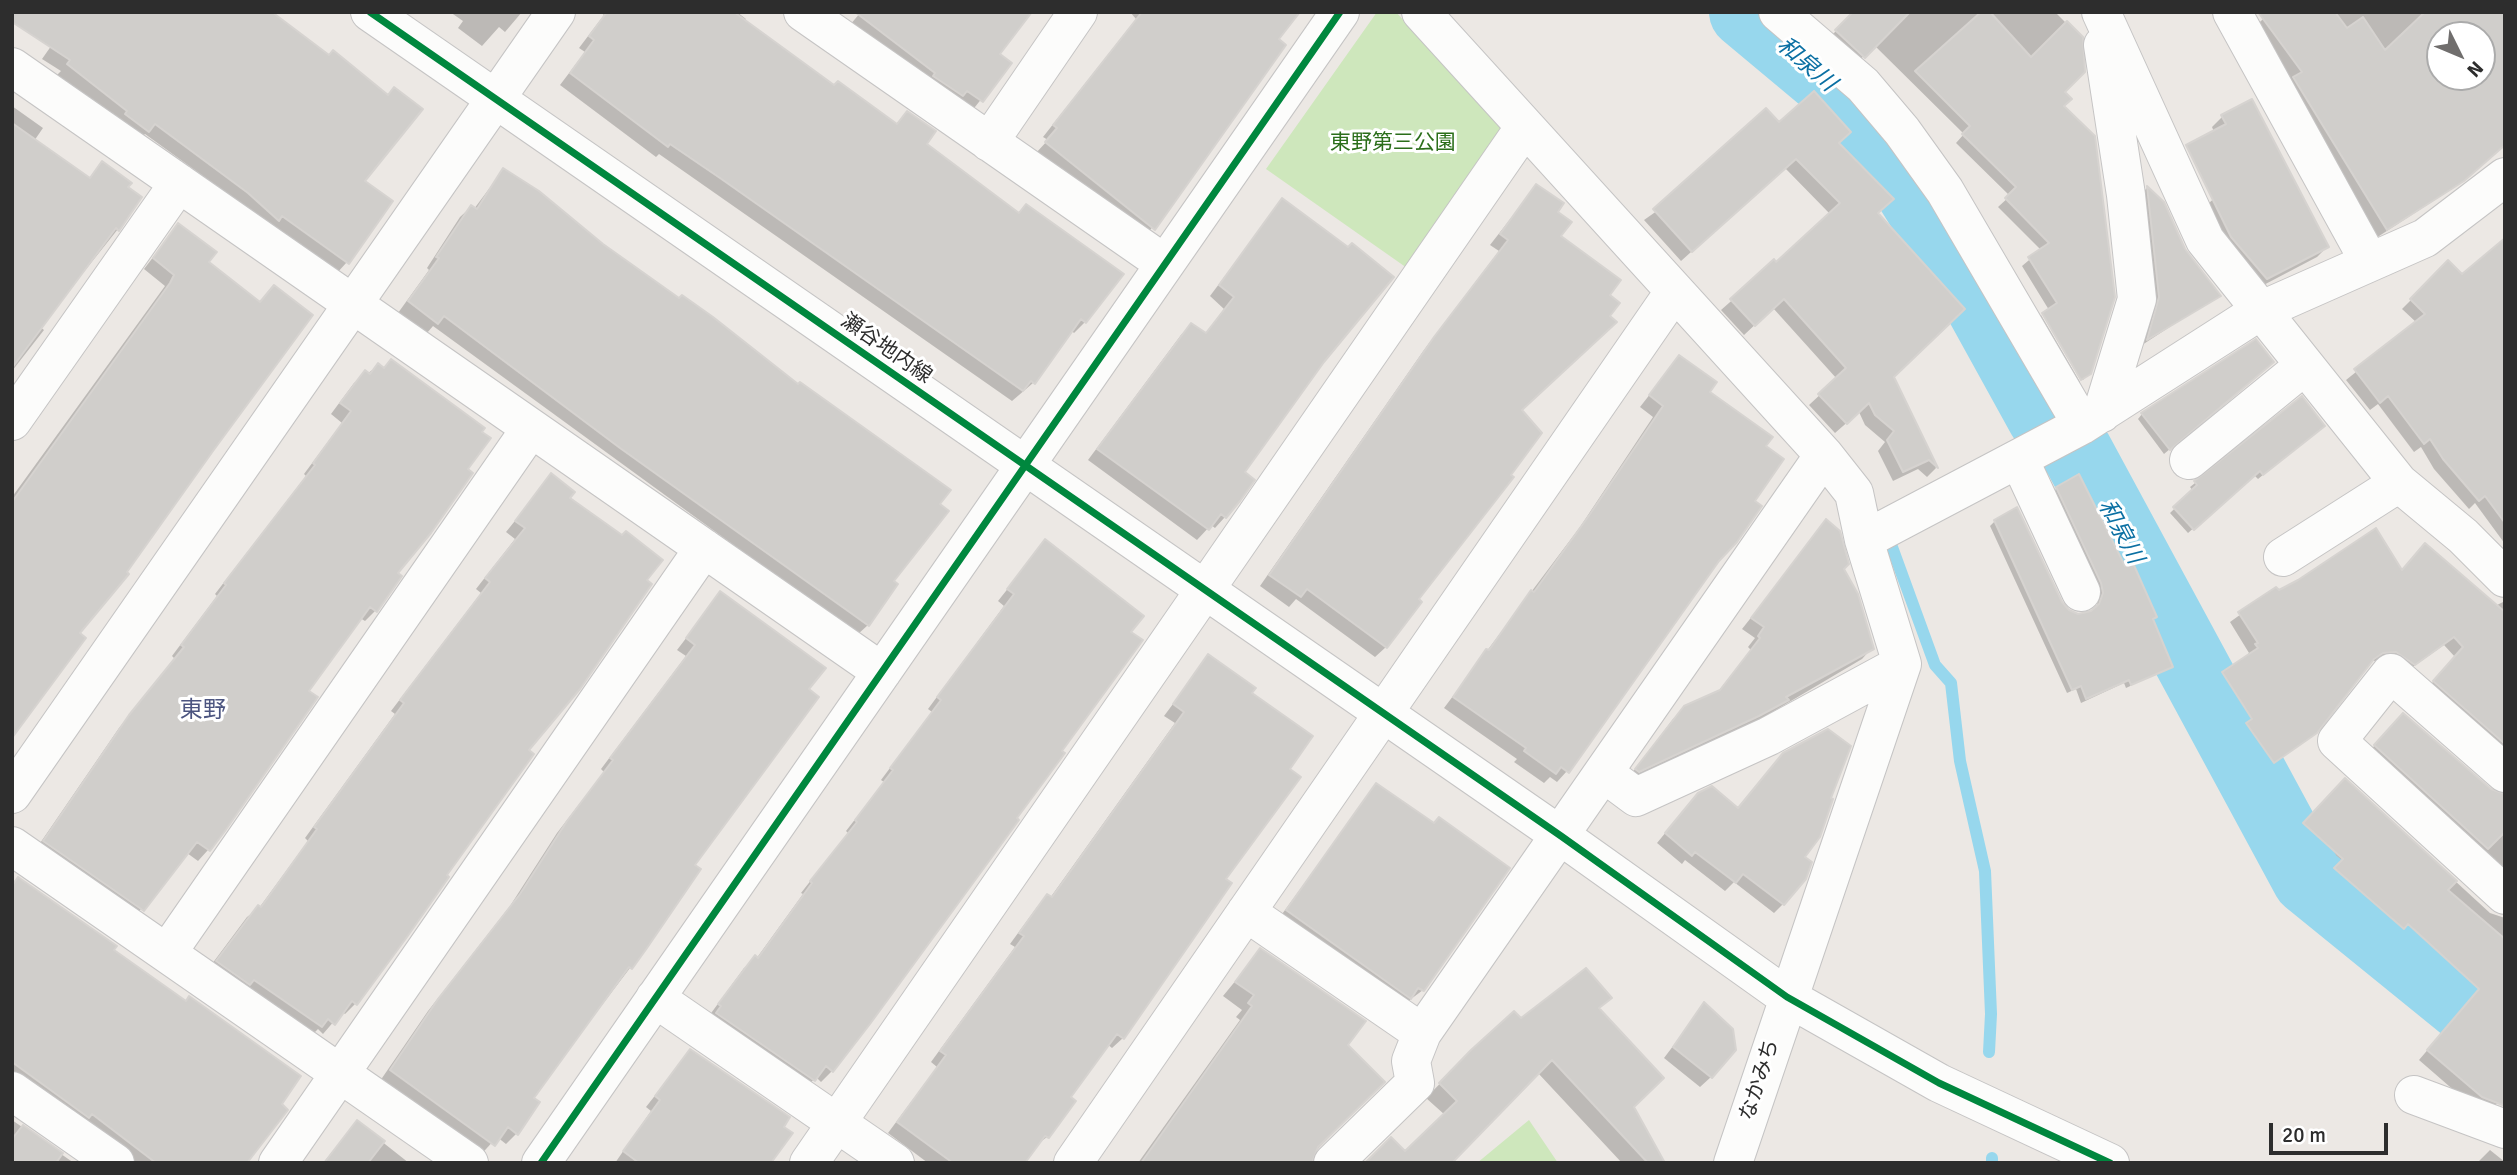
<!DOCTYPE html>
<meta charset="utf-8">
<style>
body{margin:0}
#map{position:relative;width:2517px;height:1175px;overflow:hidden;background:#ece8e4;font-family:Signika,sans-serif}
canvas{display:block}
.frame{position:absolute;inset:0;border:14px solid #2d2d2d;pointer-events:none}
.north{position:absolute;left:2426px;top:21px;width:70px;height:70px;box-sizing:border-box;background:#fff;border:2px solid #ababab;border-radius:50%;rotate:133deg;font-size:19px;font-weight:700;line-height:28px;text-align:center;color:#2d2d2d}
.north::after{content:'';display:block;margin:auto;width:24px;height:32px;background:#706e6d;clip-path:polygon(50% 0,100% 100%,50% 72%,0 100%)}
.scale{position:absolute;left:2269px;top:1123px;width:119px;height:32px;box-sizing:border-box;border:4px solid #2d2d2d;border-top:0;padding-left:9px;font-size:21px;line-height:24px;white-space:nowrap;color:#2d2d2d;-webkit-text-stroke:5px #fff;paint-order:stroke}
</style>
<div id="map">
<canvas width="2517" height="1175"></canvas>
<div class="frame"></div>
<div class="north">N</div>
<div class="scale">20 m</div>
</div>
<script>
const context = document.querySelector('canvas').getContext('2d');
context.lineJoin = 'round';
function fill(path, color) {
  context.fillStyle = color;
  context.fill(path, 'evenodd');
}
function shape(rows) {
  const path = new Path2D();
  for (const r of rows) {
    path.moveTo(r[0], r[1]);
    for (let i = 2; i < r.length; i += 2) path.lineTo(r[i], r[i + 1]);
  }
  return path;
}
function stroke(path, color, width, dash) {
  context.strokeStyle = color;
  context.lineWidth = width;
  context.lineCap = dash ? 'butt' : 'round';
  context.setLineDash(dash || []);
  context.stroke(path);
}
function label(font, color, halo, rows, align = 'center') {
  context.font = font + ' Signika,"Noto Sans JP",sans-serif';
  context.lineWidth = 6;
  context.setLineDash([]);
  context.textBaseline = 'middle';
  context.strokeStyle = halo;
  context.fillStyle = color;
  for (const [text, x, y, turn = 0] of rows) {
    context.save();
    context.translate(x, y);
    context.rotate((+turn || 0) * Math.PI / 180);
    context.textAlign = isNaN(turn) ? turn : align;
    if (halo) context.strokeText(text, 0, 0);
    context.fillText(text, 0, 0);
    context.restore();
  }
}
const green = shape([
 [1377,12,1396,12,1509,137,1407,268,1266,169],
 [1529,1120,1558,1163,1477,1163]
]);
const shadow = shape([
 [75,12,362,181,347,262,337,273,145,134,137,141,57,75,61,71,42,59],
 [450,12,522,12,505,32,499,27,482,46,458,28,463,21],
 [600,12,737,12,746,19,744,22,834,87,895,125,907,113,925,144,1017,214,1026,206,1085,322,1074,333,1071,330,1033,383,1012,401,659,154,656,157,560,85,585,52,579,48,604,15],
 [861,12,998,55,1010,63,971,112,849,26],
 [1130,12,1298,12,1276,40,1284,45,1143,240,1036,153,1048,140,1043,137,1136,19],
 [1855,12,2055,12,2081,38,2062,92,2061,107,2089,373,2083,380,2044,313,2049,310,2022,266,2041,250,1998,207,2010,196,1956,143,1964,134,1874,45,1856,64,1828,39],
 [2271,12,2505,12,2505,143,2461,183,2376,238,2252,29],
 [2440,35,2482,35,2482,77,2440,77],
 [12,106,43,128,34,141,88,179,102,164,126,188,118,229,40,327,44,330,12,371],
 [2222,117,2327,247,2317,257,2256,289,2201,210,2234,181,2212,127],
 [1779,125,1837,143,1876,214,1892,377,1936,468,1927,477,1918,469,1893,481,1878,451,1885,442,1865,425,1859,412,1835,433,1809,405,1837,379,1773,308,1744,335,1721,310,1830,214,1785,168,1681,261,1644,220],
 [503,170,868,625,857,635,433,326,427,333,398,313,429,270,427,268,460,217,471,207,474,209],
 [1536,186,1556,213,1559,237,1607,295,1608,317,1519,411,1416,600,1386,647,1375,657,1296,599,1289,607,1260,586,1424,350,1499,251,1490,245],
 [2147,188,2162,203,2184,250,2219,295,2142,345,2140,195],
 [1282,200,1348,249,1323,361,1243,473,1252,480,1225,517,1215,528,1211,525,1197,540,1088,460,1181,335,1192,325,1205,334,1224,309,1210,296],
 [178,225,207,263,259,303,274,287,77,633,12,735,12,497,165,286,144,269],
 [2505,240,2505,544,2475,503,2469,509,2434,469,2421,447,2414,452,2378,404,2370,410,2346,380,2417,323,2402,309,2448,263,2462,276],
 [2041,315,2080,382,2073,387,2035,322],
 [1679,357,1708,393,1763,446,1752,501,1717,560,1567,771,1557,782,1550,777,1544,783,1514,762,1517,759,1444,708,1580,527,1653,417,1640,407],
 [378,366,396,573,400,576,375,611,365,621,360,618,307,691,208,850,198,861,187,853,132,920,34,852,119,728,175,659,172,656,217,596,215,594,306,476,304,474,342,423,331,414,354,383],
 [2267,367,2164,454,2138,419,2142,414],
 [2301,399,2318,430,2258,479,2254,475,2188,533,2170,513,2193,491,2190,487],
 [551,476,568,498,527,751,355,1004,345,1014,342,1012,323,1034,318,1029,311,1036,206,972,247,917,259,908,308,841,305,838,395,714,391,711,481,593,476,589,515,539,506,532],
 [2057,488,2151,620,2171,667,2126,688,2124,683,2081,703,2076,689,2067,693,1990,526,1995,521,2068,612,2078,615,2095,610,2099,599,2097,589,2052,493],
 [1827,522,1872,648,1862,659,1747,727,1626,781,1673,719,1685,708,1717,693,1751,650,1748,647,1755,638,1742,629],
 [1045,542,1129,632,1060,751,868,1023,832,1071,821,1082,816,1077,803,1091,709,1016,744,968,756,959,803,894,801,893,848,833,846,831,884,782,881,780,932,712,928,709,1004,606,998,601],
 [2401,571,2495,606,2505,601,2505,761,2425,691,2455,657,2444,645,2404,673,2386,660,2372,661,2316,732,2264,771,2238,733,2244,728,2214,682,2249,653,2230,622,2276,589,2278,592],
 [720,594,807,690,692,865,630,968,531,1099,517,1133,506,1144,497,1137,476,1160,380,1081,428,1011,510,906,557,833,604,772,601,769,686,656,677,650],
 [1208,657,1249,694,1288,769,1224,880,1123,1038,1112,1048,1107,1044,1069,1098,1074,1101,1047,1137,1035,1146,1023,1163,928,1163,888,1133,937,1067,931,1062,1015,947,1010,944,1037,907,1047,896,1050,898,1175,723,1164,716],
 [2394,724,2490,791,2505,796,2505,882,2366,755],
 [2345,780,2490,913,2505,918,2505,1095,2489,1112,2472,1106,2419,1060,2471,999,2398,932,2393,937,2327,878,2335,869,2296,833],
 [1376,785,1423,990,1399,1008,1277,921],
 [1689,804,1737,810,1803,857,1783,904,1774,913,1734,882,1725,891,1685,860,1682,864,1657,843],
 [12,879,111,950,286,1110,245,1163,123,1163,12,1083],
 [1260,951,1383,1082,1311,1156,1310,1163,1138,1163,1240,1020,1236,1017,1242,1010,1223,996],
 [1704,1005,1711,1077,1700,1087,1664,1058],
 [1598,1009,1632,1107,1663,1163,1622,1163,1538,1073,1405,1153,1445,1115,1426,1098,1457,1066,1521,1021],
 [690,1051,769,1163,615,1163,651,1111,646,1107],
 [12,1120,74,1163,12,1163],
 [357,1122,409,1163,323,1163],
 [2490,1150,2505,1162,2505,1163,2477,1163]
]);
const stream = shape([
 [1892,547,1935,665,1951,683,1960,761,1985,871,1991,1014,1989,1052],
 [1992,1158,1992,1163]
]);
const river = shape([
 [1745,12,1836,88,1892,160,1974,292,2043,417,2077,452,2308,879,2505,1039]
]);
const building = shape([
 [12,12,272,12,329,55,333,50,388,95,394,87,423,109,365,181,393,201,349,264,282,216,279,221,248,193,155,124,149,132,125,114,127,111,67,64,70,60,12,22,12,12],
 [607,12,734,12,834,85,838,81,897,124,907,111,936,131,927,144,1019,213,1026,204,1124,274,1086,323,1081,319,1035,384,1031,381,1023,391,720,178,670,144,668,147,570,73,594,40,589,36,607,12],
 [855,12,1032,12,1000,54,1012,63,983,102,967,91,963,96,933,76,935,73,855,12],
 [1142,12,1300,12,1279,39,1286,45,1155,230,1045,142,1057,128,1053,125,1142,12],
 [1853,12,1910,12,1865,58,1835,30,1853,12],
 [1981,12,1990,12,2031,57,2067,21,2083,37,2085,72,2065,92,2072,99,2064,106,2095,136,2115,297,2091,374,2081,380,2042,313,2057,303,2028,257,2049,243,2005,198,2016,187,1962,134,1970,126,1915,71,1981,12],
 [2258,12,2335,12,2347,28,2363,17,2385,50,2425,12,2505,12,2505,145,2464,181,2387,230,2293,77,2302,72,2258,12],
 [2440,35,2482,35,2482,77,2440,77,2440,35],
 [1814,91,1851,132,1839,143,1894,199,1878,213,1965,309,1894,377,1938,468,1929,460,1903,472,1887,440,1894,431,1875,415,1869,403,1847,424,1818,394,1846,368,1784,299,1755,326,1730,299,1774,259,1776,262,1840,203,1796,159,1692,252,1653,209,1766,108,1779,122,1814,91],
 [2252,99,2329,247,2267,279,2231,237,2186,145,2226,124,2221,115,2252,99],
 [12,123,90,178,102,161,132,183,128,187,142,197,119,231,116,228,12,368,12,123],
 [503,168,539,191,603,244,679,298,682,295,713,317,798,384,800,382,951,490,940,504,949,511,894,581,898,584,869,626,620,448,444,316,438,324,408,301,439,258,436,257,471,205,477,209,503,168],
 [1536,184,1564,203,1558,212,1572,222,1561,236,1621,280,1610,295,1620,303,1610,316,1617,322,1522,410,1542,433,1511,475,1514,477,1419,599,1422,602,1387,648,1307,589,1301,597,1269,575,1434,337,1508,240,1500,234,1536,184],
 [2147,186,2164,202,2185,249,2221,296,2147,340,2159,297,2147,186],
 [1282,198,1348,247,1352,243,1394,277,1324,362,1245,472,1255,480,1240,501,1226,518,1221,514,1209,530,1097,449,1191,323,1206,333,1234,297,1219,285,1282,198],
 [178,223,217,252,209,262,260,302,274,285,313,315,213,451,127,572,129,574,80,633,86,638,12,738,12,502,170,283,174,275,153,258,178,223],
 [2505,238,2505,523,2485,496,2479,501,2443,459,2430,439,2424,444,2388,396,2380,403,2354,369,2425,314,2410,299,2448,260,2462,274,2505,238],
 [2256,339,2274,362,2170,450,2141,413,2256,339],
 [1679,355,1717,382,1710,392,1773,437,1766,446,1784,459,1755,501,1762,506,1737,542,1719,561,1569,773,1561,767,1556,774,1524,751,1526,748,1453,697,1486,649,1489,650,1531,590,1534,592,1590,514,1663,406,1649,395,1679,355],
 [391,359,485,428,482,432,491,438,468,469,473,473,431,533,398,573,402,576,377,612,370,607,309,691,318,697,225,831,210,851,197,842,144,911,43,841,129,715,184,647,181,645,226,585,224,583,315,465,313,463,351,411,340,403,365,370,370,374,378,363,384,368,391,359],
 [2302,396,2325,426,2263,475,2260,471,2194,530,2173,507,2197,485,2194,481,2302,396],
 [551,473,575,492,570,498,622,535,626,531,663,560,647,580,652,584,580,689,529,750,534,754,447,875,449,877,407,937,357,1005,352,1001,335,1025,328,1019,322,1027,254,980,250,985,216,961,258,905,261,907,317,829,314,827,404,703,400,700,490,582,485,578,525,528,515,521,551,473],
 [2079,474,2125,566,2133,563,2157,617,2153,619,2173,667,2131,685,2129,680,2086,699,2081,686,2072,690,1994,520,2017,507,2062,602,2069,610,2078,614,2091,611,2099,604,2103,593,2101,583,2056,487,2079,474],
 [1826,519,1840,531,1849,564,1844,569,1858,594,1874,649,1786,697,1789,700,1759,716,1639,772,1635,769,1684,706,1720,690,1760,638,1758,636,1764,627,1751,618,1826,519],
 [2376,528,2402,570,2425,543,2505,612,2505,744,2433,681,2463,647,2454,637,2415,665,2396,652,2383,653,2374,659,2317,733,2274,763,2246,723,2252,719,2222,672,2258,648,2255,644,2258,643,2238,612,2276,587,2279,590,2298,580,2376,528],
 [1045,539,1144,616,1131,632,1143,640,1062,751,1065,753,1017,818,1019,820,870,1024,833,1072,826,1066,815,1081,716,1013,721,1006,718,1004,755,955,758,958,812,883,810,881,857,822,855,820,893,770,890,768,941,700,937,697,1014,594,1007,589,1045,539],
 [720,591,826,668,809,689,819,697,695,865,701,869,647,948,632,969,629,967,534,1098,540,1102,518,1135,508,1127,495,1146,390,1070,438,999,520,894,567,821,613,760,610,758,695,645,686,638,720,591],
 [1208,654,1256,688,1252,693,1313,736,1290,769,1301,777,1226,879,1232,883,1124,1039,1117,1034,1071,1097,1076,1101,1049,1138,1045,1136,1025,1163,953,1163,897,1122,946,1055,940,1051,1024,936,1019,933,1047,894,1052,897,1184,712,1173,704,1208,654],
 [2403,713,2491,789,2505,794,2505,832,2488,849,2374,745,2403,713],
 [1828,729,1851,746,1831,798,1833,799,1820,837,1805,857,1812,862,1806,879,1784,905,1743,874,1736,883,1695,852,1692,856,1665,833,1698,793,1712,786,1738,808,1783,753,1828,729],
 [2345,778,2457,881,2448,890,2505,939,2505,1106,2482,1097,2427,1050,2479,989,2408,924,2404,929,2334,868,2343,859,2303,823,2345,778],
 [1376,783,1434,823,1439,817,1510,868,1424,991,1418,988,1411,999,1286,910,1376,783],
 [18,877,117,946,114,950,186,1001,189,996,301,1076,282,1104,288,1110,247,1163,156,1163,92,1114,89,1118,12,1062,12,886,18,877],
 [1260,948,1366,1021,1348,1045,1385,1082,1318,1147,1312,1163,1141,1163,1252,1006,1248,1003,1254,995,1235,982,1260,948],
 [1586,968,1612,998,1599,1008,1664,1078,1634,1107,1665,1163,1648,1163,1552,1060,1452,1163,1365,1163,1391,1137,1405,1151,1457,1101,1439,1083,1471,1050,1514,1011,1521,1018,1586,968],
 [1704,1002,1733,1029,1736,1050,1712,1078,1673,1047,1704,1002],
 [690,1049,790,1117,784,1127,793,1133,771,1163,639,1163,623,1151,660,1100,655,1096,690,1049],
 [357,1120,385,1141,368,1163,324,1163,357,1120],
 [23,1125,63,1153,56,1163,12,1163,12,1139,23,1125]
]);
const minor = shape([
 [370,12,1561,836,1787,997,1939,1083,2110,1163],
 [803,12,1165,264],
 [1421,12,1824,455,1854,493,1864,540,1902,664,1733,1163],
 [1778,12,1863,85,1902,131,1945,191,2082,425],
 [2101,12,2205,240,2399,483,2463,536,2505,578],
 [2232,12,2369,261],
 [12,67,882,672],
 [989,142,1078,12],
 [2102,413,2137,299,2126,195,2103,45],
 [12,421,179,183],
 [2019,459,2081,592],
 [2189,460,2303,367],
 [1864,540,2082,425,2260,311,2425,238,2505,177],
 [2283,557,2399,483],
 [2505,773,2391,673,2337,741,2505,895],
 [1605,774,1636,797,1769,736,1902,664],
 [12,794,556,12],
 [12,846,469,1163],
 [1246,912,1422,1033,1824,455],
 [167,953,531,428],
 [655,998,895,1163],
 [12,1091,115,1163],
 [2414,1095,2505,1129],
 [278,1163,704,548],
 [541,1163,1340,12],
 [809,1163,1524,128],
 [1073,1163,1674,292],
 [1333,1163,1415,1083,1411,1061,1422,1033]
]);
const cycleway = shape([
 [370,12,1561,836,1787,997,1939,1083,2110,1163],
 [541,1163,1340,12]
]);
const parkNames = [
 ["東野第三公園",1393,143]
];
const streetNames = [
 ["瀬谷地内線",886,349,35],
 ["なかみち",1760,1080,-72]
];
const waterNames = [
 ["和泉川",1806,65,41],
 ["和泉川",2120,532,62]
];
const neighbourhoodNames = [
 ["東野",203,711]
];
fill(green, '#cee7bc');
fill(shadow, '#0003');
stroke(stream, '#97d7ed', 12);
stroke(river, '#97d7ed', 72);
fill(building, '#d0cecb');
stroke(building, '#d6d3d0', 2);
stroke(minor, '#c5c4c4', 40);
stroke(minor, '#fcfcfb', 38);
stroke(cycleway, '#00873e', 7);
label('21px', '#2b6e1a', '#fff', parkNames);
label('21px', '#2d2d2d', '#fff', streetNames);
label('italic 23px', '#0b70a3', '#fff', waterNames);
label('23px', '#4c5580', '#fff', neighbourhoodNames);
</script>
